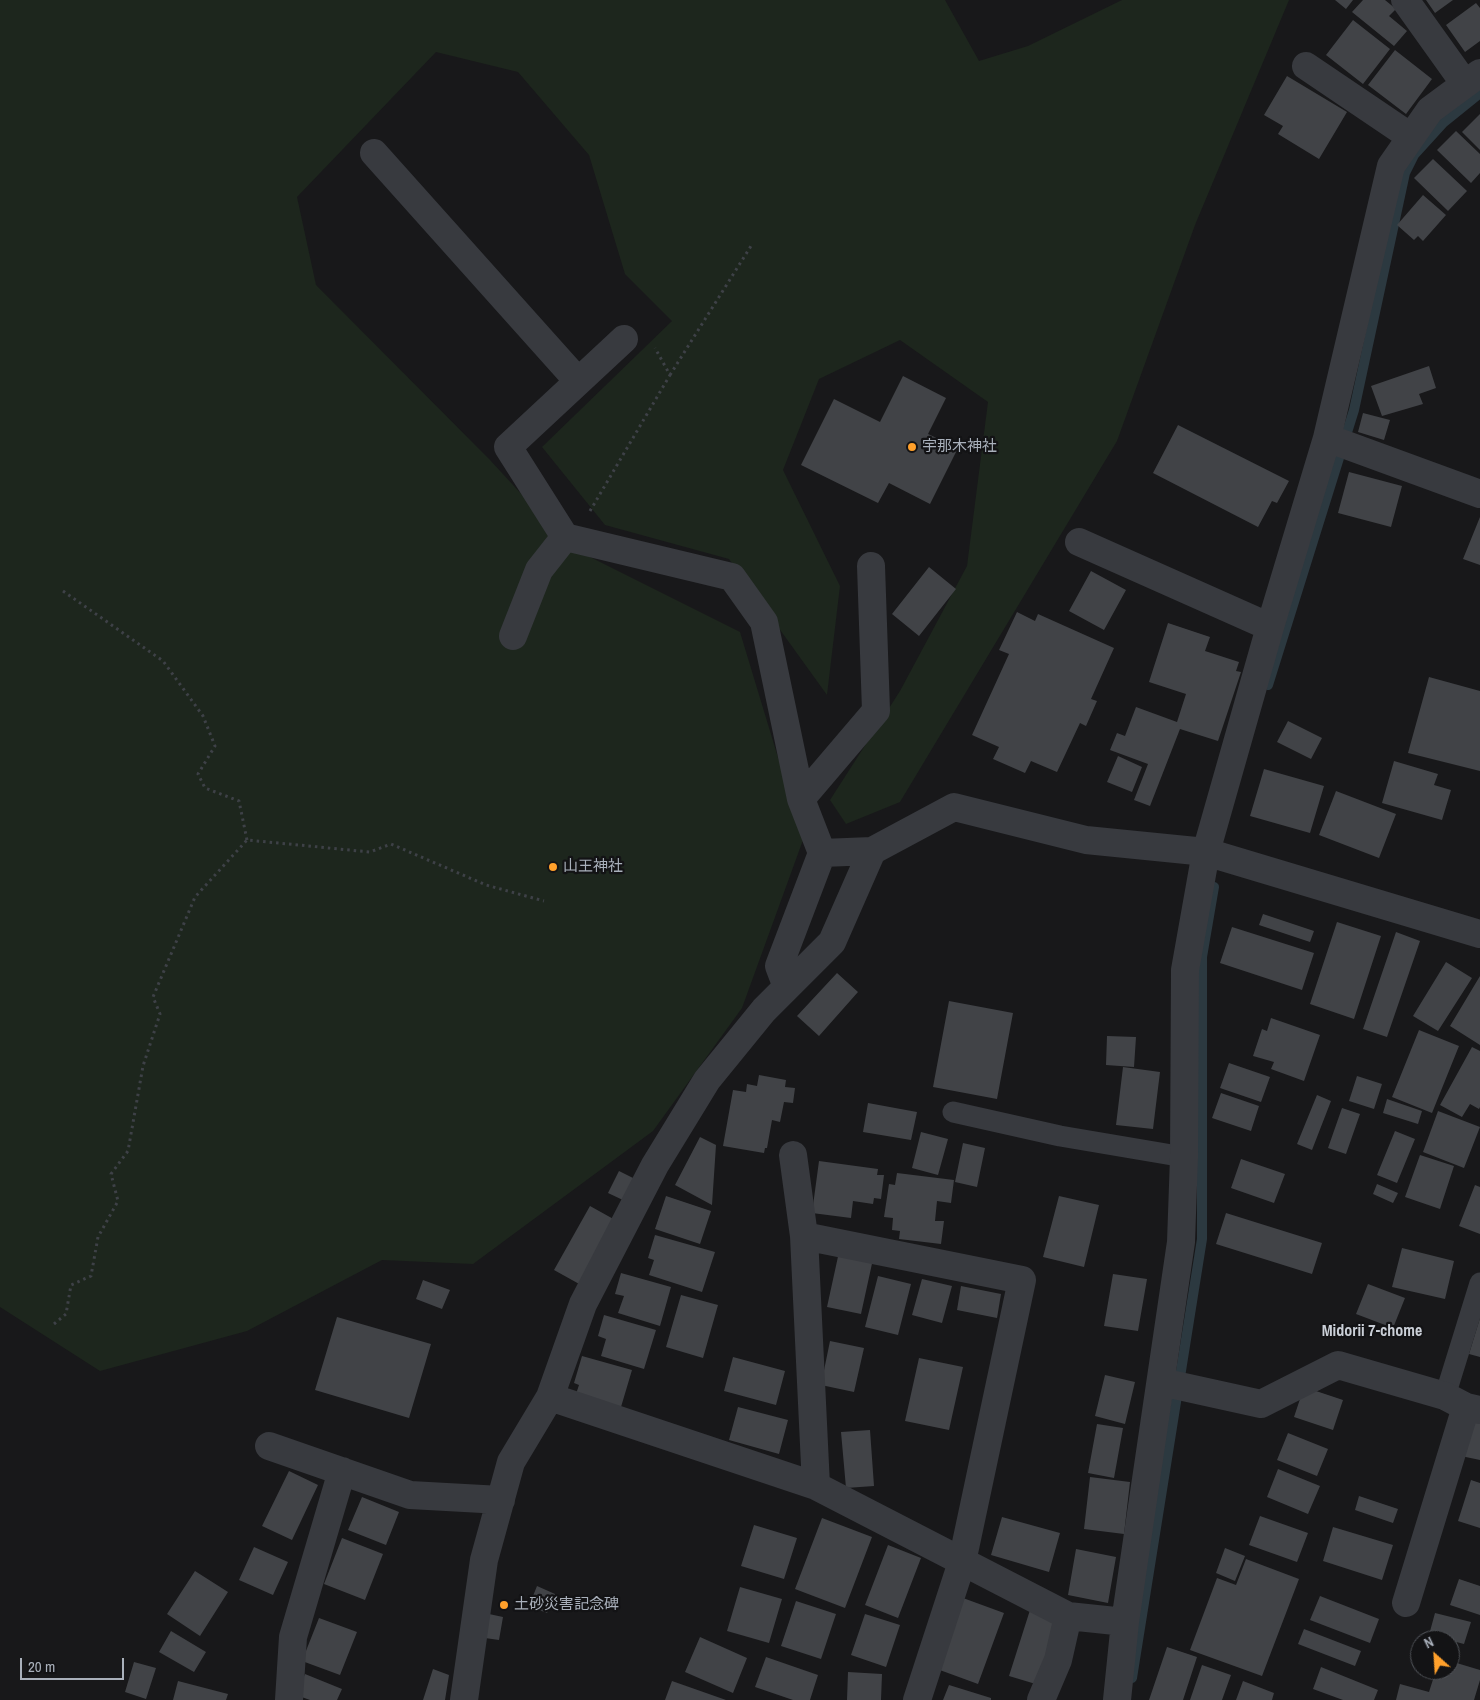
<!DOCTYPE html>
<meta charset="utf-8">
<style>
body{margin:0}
#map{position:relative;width:1480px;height:1700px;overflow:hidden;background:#18181a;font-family:"Archivo Narrow",sans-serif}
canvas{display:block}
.north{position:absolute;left:1410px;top:1630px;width:50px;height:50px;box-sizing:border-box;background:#131315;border:1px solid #4f5257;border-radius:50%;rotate:334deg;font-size:14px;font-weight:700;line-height:20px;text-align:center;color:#a9b0bb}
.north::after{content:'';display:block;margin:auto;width:18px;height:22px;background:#ffa02b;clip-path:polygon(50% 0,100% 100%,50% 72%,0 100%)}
.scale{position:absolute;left:20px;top:1658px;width:104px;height:22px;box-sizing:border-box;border:2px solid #a9b0bb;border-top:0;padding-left:6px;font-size:15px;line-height:18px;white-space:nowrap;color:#a9b0bb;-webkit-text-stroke:4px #131315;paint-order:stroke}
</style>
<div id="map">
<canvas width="1480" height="1700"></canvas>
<div class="north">N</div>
<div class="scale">20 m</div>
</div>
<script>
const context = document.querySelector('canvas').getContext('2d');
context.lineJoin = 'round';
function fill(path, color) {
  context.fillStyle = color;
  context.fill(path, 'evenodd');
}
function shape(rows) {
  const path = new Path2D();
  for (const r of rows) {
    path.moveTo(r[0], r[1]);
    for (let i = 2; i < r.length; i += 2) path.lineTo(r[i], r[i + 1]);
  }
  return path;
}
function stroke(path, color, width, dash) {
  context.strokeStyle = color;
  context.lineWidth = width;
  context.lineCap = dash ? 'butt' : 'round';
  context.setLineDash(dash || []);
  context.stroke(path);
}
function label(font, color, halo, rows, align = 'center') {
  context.font = font + ' "Archivo Narrow","Noto Sans JP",sans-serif';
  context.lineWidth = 4.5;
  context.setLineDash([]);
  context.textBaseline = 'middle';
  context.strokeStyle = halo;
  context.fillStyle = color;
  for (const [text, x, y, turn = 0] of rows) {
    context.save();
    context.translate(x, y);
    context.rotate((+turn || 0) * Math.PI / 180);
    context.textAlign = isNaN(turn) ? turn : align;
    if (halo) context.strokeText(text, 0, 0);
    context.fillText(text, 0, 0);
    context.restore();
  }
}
const green = shape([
 [0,0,945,0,979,61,1028,46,1122,0,1289,0,1195,225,1117,441,900,802,846,824,830,800,900,691,967,566,988,402,900,340,819,379,783,470,840,586,827,695,729,559,605,525,542,447,672,321,625,274,589,155,518,72,436,52,297,197,316,285,490,460,570,547,740,632,803,840,742,1008,653,1131,473,1264,382,1260,247,1331,100,1371,0,1307]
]);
const stream = shape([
 [1268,685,1354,410,1405,173,1414,155,1444,122,1480,93],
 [1132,1678,1202,1239,1202,957,1214,887]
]);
const building = shape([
 [1335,0,1353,0,1346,9],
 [1363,0,1385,0,1396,9,1389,16,1407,31,1394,46,1352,12],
 [1426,0,1453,0,1435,13],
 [1476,3,1480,8,1480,41,1465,52,1446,25],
 [1353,20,1390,49,1363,84,1326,55],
 [1395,50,1432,79,1406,114,1368,85],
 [1287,76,1347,112,1319,159,1278,134,1283,126,1264,115],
 [1480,114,1480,150,1462,132],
 [1456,131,1480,154,1480,173,1471,183,1437,150],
 [1433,159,1467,191,1448,211,1414,178],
 [1423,195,1446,215,1423,241,1418,236,1414,240,1397,225],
 [1429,366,1436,388,1419,394,1423,404,1382,416,1371,386],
 [903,376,946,398,928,434,958,448,930,504,889,483,878,503,801,465,834,399,880,422],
 [1363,413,1390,420,1384,440,1358,432],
 [1178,425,1289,481,1277,503,1272,501,1258,527,1153,473],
 [1349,472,1402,486,1391,527,1338,513],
 [1480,517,1480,565,1463,559],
 [929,567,956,589,919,636,892,614],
 [1091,571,1126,590,1104,630,1069,611],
 [1017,612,1035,621,1038,614,1114,648,1091,699,1097,701,1086,726,1080,723,1057,772,1031,761,1025,773,993,759,999,747,972,735,1009,654,999,650],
 [1168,623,1210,637,1205,651,1239,662,1236,671,1241,672,1218,741,1180,729,1150,806,1134,800,1148,764,1110,750,1117,733,1125,736,1136,707,1177,722,1186,694,1149,682],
 [1429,677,1480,691,1480,771,1408,753],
 [1288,721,1322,738,1311,759,1277,742],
 [1118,756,1142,767,1132,792,1107,782],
 [1394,761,1438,774,1434,785,1451,790,1442,820,1382,803],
 [1264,769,1324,786,1310,833,1250,816],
 [1336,791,1396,814,1379,858,1319,835],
 [1263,914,1314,931,1310,942,1259,925],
 [1337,922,1381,936,1354,1019,1310,1004],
 [1232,927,1314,953,1302,990,1220,963],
 [1396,932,1420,941,1387,1037,1363,1029],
 [1446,962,1472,978,1438,1031,1413,1016],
 [837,973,858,992,819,1036,797,1016],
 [1480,976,1480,1045,1450,1026],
 [949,1001,1013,1013,997,1099,933,1087],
 [1271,1018,1320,1035,1304,1081,1271,1069,1274,1062,1253,1056,1262,1029,1267,1031],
 [1419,1030,1459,1046,1432,1113,1392,1097],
 [1107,1036,1136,1037,1134,1067,1106,1065],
 [1472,1047,1480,1051,1480,1107,1479,1109,1470,1104,1462,1117,1440,1105],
 [1229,1063,1270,1077,1261,1102,1220,1088],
 [1123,1067,1160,1072,1153,1129,1116,1125],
 [759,1075,786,1080,785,1087,795,1088,793,1103,784,1102,780,1122,772,1120,767,1148,765,1148,764,1153,723,1146,733,1090,746,1092,747,1084,757,1086],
 [1357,1076,1382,1084,1374,1109,1349,1101],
 [1221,1093,1259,1106,1251,1131,1212,1118],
 [1317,1095,1331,1101,1312,1150,1297,1144],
 [1387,1099,1422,1111,1418,1124,1383,1113],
 [868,1103,917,1112,911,1140,863,1132],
 [1342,1108,1360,1114,1346,1154,1328,1148],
 [1438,1111,1480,1127,1464,1168,1423,1152],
 [1395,1131,1415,1139,1397,1183,1377,1175],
 [921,1132,948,1139,938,1175,912,1168],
 [700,1137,716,1145,712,1205,675,1185],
 [963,1143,985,1148,977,1187,955,1182],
 [1420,1155,1454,1166,1440,1209,1405,1197],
 [1241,1159,1285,1174,1274,1203,1231,1188],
 [819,1161,878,1169,877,1175,884,1175,881,1199,874,1198,873,1204,853,1201,851,1218,812,1213],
 [619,1171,635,1179,625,1201,608,1193],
 [897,1173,954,1180,951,1203,937,1201,935,1221,944,1221,941,1244,899,1239,900,1231,892,1230,893,1218,884,1217,889,1184,895,1185],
 [1377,1184,1398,1193,1393,1203,1373,1194],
 [1475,1185,1480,1187,1480,1234,1459,1226],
 [666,1196,711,1211,700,1244,655,1229],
 [1059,1196,1099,1205,1084,1267,1043,1257],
 [590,1206,617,1221,581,1285,554,1270],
 [1226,1213,1322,1243,1312,1274,1216,1244],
 [655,1235,715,1252,702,1292,649,1275,654,1260,648,1258],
 [1402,1248,1454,1261,1445,1299,1392,1287],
 [839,1252,873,1259,861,1314,827,1307],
 [621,1273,671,1287,660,1326,618,1313,624,1296,615,1294],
 [1113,1274,1147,1279,1138,1331,1104,1326],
 [878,1276,911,1284,898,1335,865,1327],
 [922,1279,952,1286,942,1323,912,1315],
 [423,1280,450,1290,442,1309,416,1299],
 [1368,1284,1405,1298,1393,1328,1356,1314],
 [961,1286,1001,1294,997,1318,957,1310],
 [681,1295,718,1305,703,1358,666,1347],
 [604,1315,656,1330,644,1369,601,1356,606,1339,598,1336],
 [337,1317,431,1344,409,1418,315,1390],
 [1480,1318,1480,1357,1469,1354],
 [830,1341,864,1348,854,1392,821,1385],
 [582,1356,632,1370,621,1407,576,1394,579,1385,574,1383],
 [733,1357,785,1371,776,1405,724,1391],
 [919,1358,963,1367,949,1430,905,1421],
 [1105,1375,1135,1382,1125,1424,1095,1416],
 [1304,1387,1343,1400,1333,1430,1294,1417],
 [738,1407,788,1420,779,1454,729,1440],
 [1470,1421,1480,1423,1480,1460,1461,1456],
 [1097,1424,1123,1428,1114,1478,1088,1473],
 [870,1430,874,1486,846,1488,841,1432],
 [1288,1433,1328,1449,1317,1476,1277,1460],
 [1278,1469,1320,1486,1308,1514,1267,1497],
 [289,1471,318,1485,292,1540,262,1526],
 [1090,1477,1130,1482,1124,1534,1084,1529],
 [1471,1480,1480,1483,1480,1528,1458,1521],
 [1359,1496,1398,1509,1393,1523,1355,1510],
 [362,1497,399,1512,386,1545,348,1530],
 [1260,1516,1308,1533,1297,1562,1249,1545],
 [1002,1517,1060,1533,1049,1572,991,1555],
 [822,1518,872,1537,845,1608,795,1589],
 [754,1525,797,1538,784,1579,741,1566],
 [1333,1527,1393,1545,1382,1580,1323,1561],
 [342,1538,383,1554,365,1600,324,1584],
 [888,1545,921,1558,898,1618,865,1605],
 [254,1547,288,1562,273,1595,239,1580],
 [1225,1548,1245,1556,1235,1581,1216,1573],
 [1076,1549,1116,1557,1108,1603,1068,1595],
 [1246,1559,1299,1579,1262,1676,1190,1650,1217,1578,1236,1585],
 [195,1571,228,1592,200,1636,167,1614],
 [1459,1579,1480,1586,1480,1615,1450,1605],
 [537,1586,555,1594,547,1613,529,1606],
 [740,1587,782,1599,769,1643,727,1631],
 [1320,1596,1379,1619,1370,1643,1310,1620],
 [963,1598,1004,1613,978,1684,937,1669],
 [796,1601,836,1614,821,1659,781,1646],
 [1030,1610,1060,1620,1039,1685,1009,1676],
 [1435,1613,1471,1622,1464,1644,1429,1635],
 [489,1614,503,1617,499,1640,485,1638],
 [865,1614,900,1625,886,1667,851,1655],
 [319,1618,357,1632,340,1675,302,1661],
 [1304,1629,1361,1651,1355,1666,1298,1644],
 [171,1631,206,1652,194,1672,159,1652],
 [700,1637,747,1658,733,1693,685,1672],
 [1167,1647,1197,1657,1183,1700,1149,1700],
 [766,1657,818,1675,810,1700,793,1700,755,1687],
 [1450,1661,1480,1670,1480,1680,1474,1700,1396,1700,1400,1684,1429,1692,1436,1670,1450,1670],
 [134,1662,156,1668,146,1699,125,1692],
 [1202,1665,1231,1675,1222,1700,1190,1700],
 [1321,1667,1378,1690,1374,1700,1343,1700,1313,1689],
 [433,1669,449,1675,445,1700,423,1700],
 [848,1672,882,1674,881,1700,847,1700],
 [305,1674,342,1689,337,1700,310,1700,296,1695],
 [178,1681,228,1694,226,1700,173,1700],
 [672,1681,726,1700,665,1700],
 [1243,1681,1274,1693,1272,1700,1236,1700],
 [949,1685,991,1698,991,1700,943,1700]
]);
const path = shape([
 [670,375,751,246],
 [590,511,670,375,655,348],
 [63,591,163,661,203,716,215,746,198,774,205,788,239,801,247,840],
 [54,1324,66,1314,71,1285,91,1276,98,1237,118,1201,111,1174,128,1151,143,1066,160,1014,153,997,195,897,247,840,370,852,391,844,486,885,544,901]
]);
const lane = shape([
 [953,1112,1060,1136,1184,1157],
 [1445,1396,1480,1283]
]);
const street = shape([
 [1405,0,1465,84],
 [1306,66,1411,137],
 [374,153,578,381],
 [1327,438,1480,494],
 [565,537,508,447,624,339],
 [1079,542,1270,627],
 [871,566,876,711,801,799,822,853,872,851,954,807,1086,840,1206,852,1270,627,1327,438,1391,166,1430,110,1480,73],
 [513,636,539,570,565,537,732,577,764,622,801,799],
 [787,987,779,966,822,853],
 [793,1155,804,1236,816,1486],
 [804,1236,1022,1280,962,1562,917,1700],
 [1161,1382,1261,1404,1338,1365,1445,1396,1466,1407,1480,1410],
 [550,1397,816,1486,1068,1616,1125,1622],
 [269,1446,410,1495,501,1500],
 [1406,1603,1466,1407],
 [289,1700,293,1637,342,1471],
 [464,1700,484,1560,511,1462,550,1397,583,1304,655,1165,707,1080,764,1010,832,942,872,851],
 [1041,1700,1058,1660,1068,1616],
 [1117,1700,1125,1622,1181,1242,1184,1157,1185,970,1206,852,1480,934]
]);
const markers = [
 [912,447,5,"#ffa02b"],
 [553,867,5,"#ffa02b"],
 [504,1605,5,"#ffa02b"]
];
const poiNames = [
 ["宇那木神社",922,447],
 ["山王神社",563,867],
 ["土砂災害記念碑",514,1605]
];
const neighbourhoodNames = [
 ["Midorii 7-chome",1372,1332]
];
fill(green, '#1d261d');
stroke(stream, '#2c3940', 10);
fill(building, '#414347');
stroke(path, '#3e4147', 3, [2.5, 4]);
stroke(lane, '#383a3f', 21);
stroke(street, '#383a3f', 28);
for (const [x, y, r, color] of markers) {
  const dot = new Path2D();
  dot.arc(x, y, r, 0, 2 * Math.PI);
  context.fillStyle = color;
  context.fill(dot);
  stroke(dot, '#131315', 2);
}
label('15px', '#a9b0bb', '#131315', poiNames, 'left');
label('bold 16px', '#cacfd7', '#131315', neighbourhoodNames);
</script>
